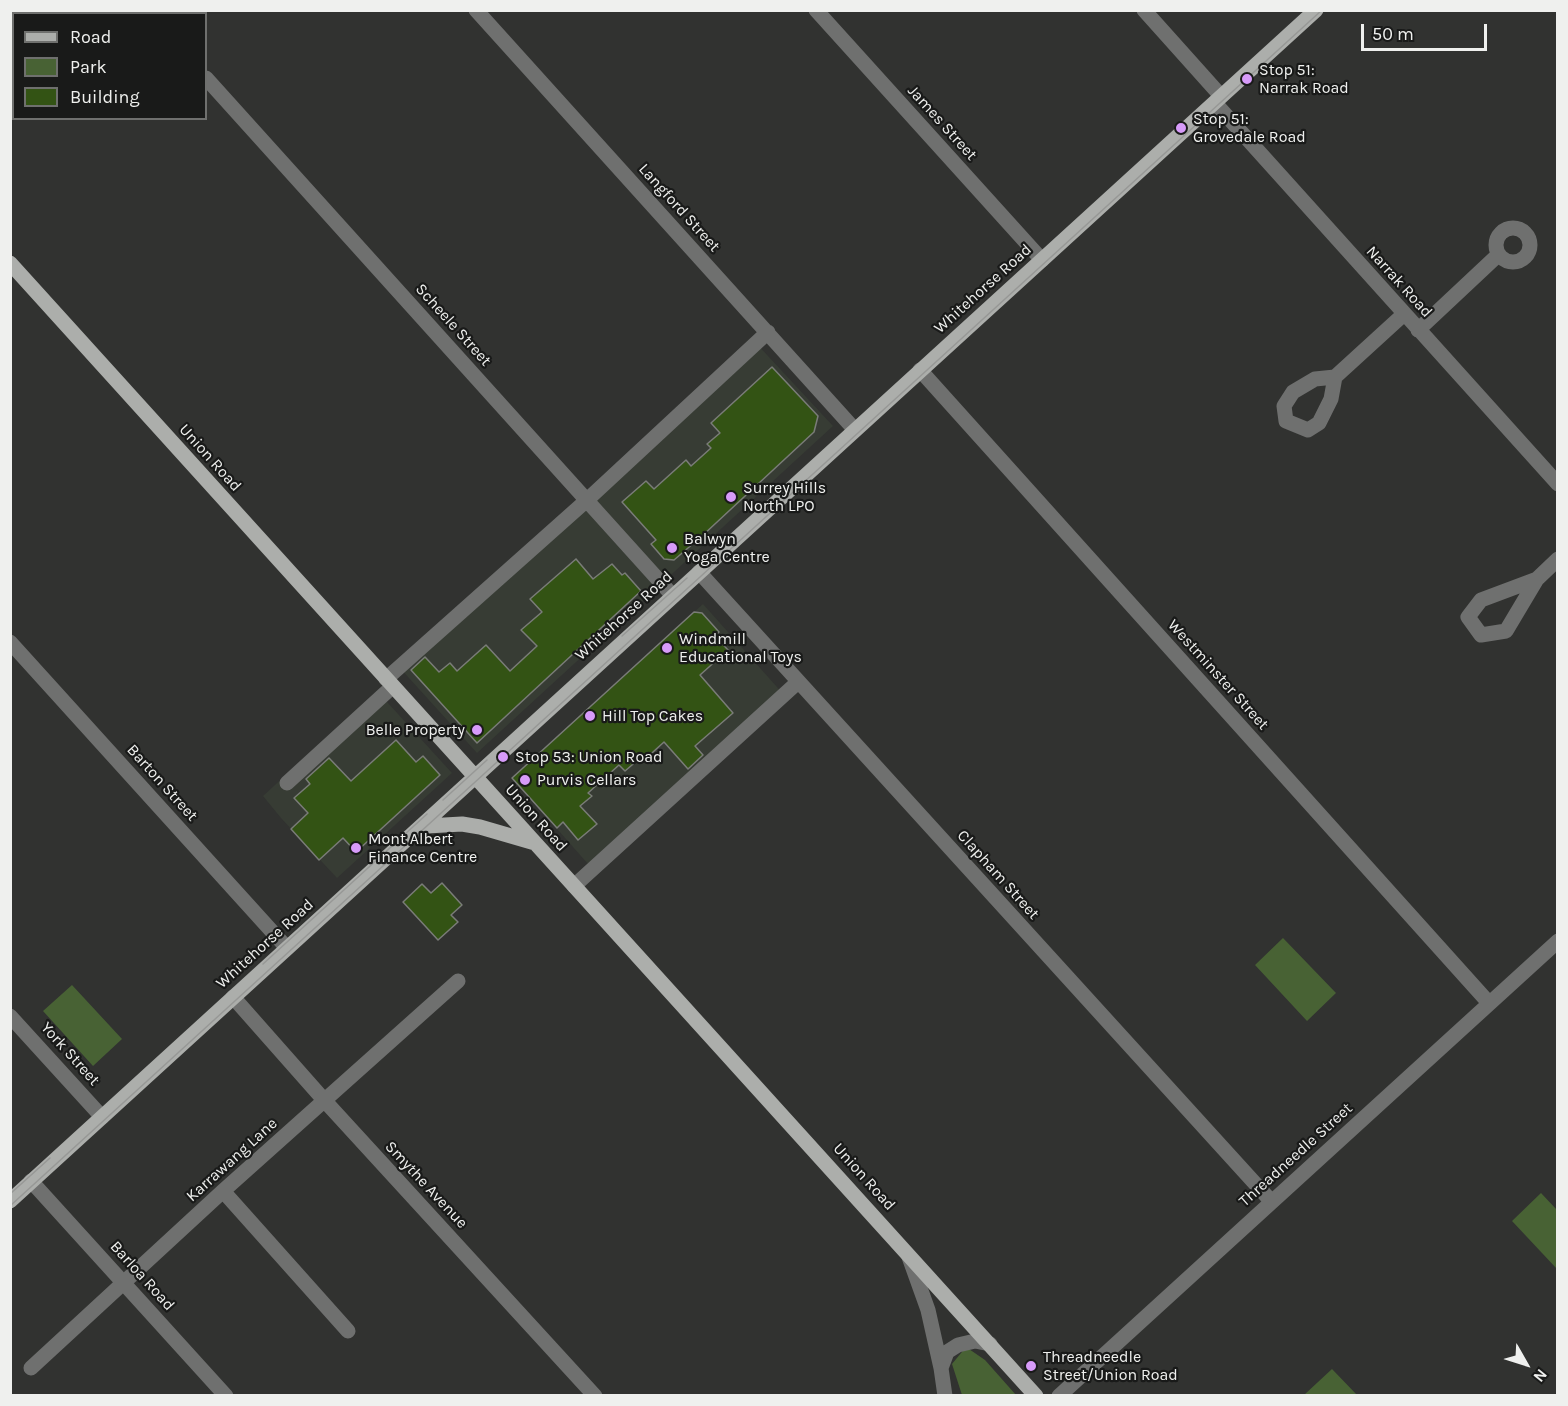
<!DOCTYPE html>
<style>
body{margin:0}
#map{position:relative;width:1568px;height:1406px;overflow:hidden;background:#313230;font-family:Karla,sans-serif}
canvas{display:block}
.frame{position:absolute;inset:0;border:12px solid #eff0ee;pointer-events:none}
.legend{position:absolute;left:12px;top:12px;width:195px;height:108px;box-sizing:border-box;background:#191a19;border:2px solid #6f706e;margin:0;padding:8px 10px;list-style:none;font-size:18px;color:#eff0ee}
.legend li{display:flex;align-items:center;gap:12px;height:30px}
.legend b{width:30px;border:2px solid #6f706e}
.north{position:absolute;left:1496px;top:1334px;width:60px;height:60px;-webkit-text-stroke:4px #191a19;paint-order:stroke;rotate:129deg;font-size:16px;font-weight:700;line-height:24px;text-align:center;color:#eff0ee}
.north::after{content:'';display:block;margin:auto;width:21px;height:27px;background:#eff0ee;clip-path:polygon(50% 0,100% 100%,50% 72%,0 100%)}
.scale{position:absolute;left:1361px;top:24px;width:126px;height:27px;box-sizing:border-box;border:3px solid #eff0ee;border-top:0;padding-left:8px;font-size:18px;line-height:21px;white-space:nowrap;color:#eff0ee;-webkit-text-stroke:4px #191a19;paint-order:stroke}
</style>
<div id="map">
<canvas width="1568" height="1406"></canvas>
<div class="frame"></div>
<ul class="legend">
<li><b style="height:8px;background:#acaeab"></b>Road</li>
<li><b style="height:16px;background:#486234"></b>Park</li>
<li><b style="height:16px;background:#335314"></b>Building</li>
</ul>
<div class="north">N</div>
<div class="scale">50 m</div>
</div>
<script>
const context = document.querySelector('canvas').getContext('2d');
context.lineJoin = 'round';
function fill(path, color) {
  context.fillStyle = color;
  context.fill(path, 'evenodd');
}
function shape(rows) {
  const path = new Path2D();
  for (const r of rows) {
    if (r.length === 3) {
      path.moveTo(r[0] + r[2], r[1]);
      path.arc(r[0], r[1], r[2], 0, 2 * Math.PI);
      continue;
    }
    path.moveTo(r[0], r[1]);
    for (let i = 2; i < r.length; i += 2) path.lineTo(r[i], r[i + 1]);
  }
  return path;
}
function stroke(path, color, width, dash) {
  context.strokeStyle = color;
  context.lineWidth = width;
  context.lineCap = dash ? 'butt' : 'round';
  context.setLineDash(dash || []);
  context.stroke(path);
}
function label(font, color, halo, rows, align = 'center') {
  context.font = font + ' Karla,sans-serif';
  context.lineWidth = 4.5;
  context.setLineDash([]);
  context.textBaseline = 'middle';
  context.strokeStyle = halo;
  context.fillStyle = color;
  for (const [text, x, y, turn = 0] of rows) {
    context.save();
    context.translate(x, y);
    context.rotate((+turn || 0) * Math.PI / 180);
    context.textAlign = isNaN(turn) ? turn : align;
    if (halo) context.strokeText(text, 0, 0);
    context.fillText(text, 0, 0);
    context.restore();
  }
}
const built = shape([
 [755,342,833,426,477,753,399,667],
 [703,604,785,696,596,873,512,778],
 [377,691,452,773,337,878,281,818,263,796]
]);
const green = shape([
 [1283,938,1336,993,1307,1021,1255,965],
 [72,985,122,1039,93,1066,43,1011],
 [1541,1193,1557,1210,1557,1269,1512,1221],
 [966,1347,985,1360,1016,1395,962,1395,952,1364],
 [1332,1369,1357,1395,1304,1395]
]);
const building = shape([
 [772,367,818,416,814,432,702,536,674,560,664,559,651,544,656,540,622,502,646,481,654,489,686,460,691,466,711,448,707,444,720,433,711,423,772,367],
 [576,559,593,579,612,564,622,575,625,573,641,591,477,743,411,670,425,657,439,672,450,663,457,671,486,645,510,671,537,646,521,630,542,612,530,599,576,559],
 [694,612,702,613,719,632,715,636,728,650,700,675,733,713,695,746,703,755,688,769,664,742,642,762,639,759,625,771,619,765,588,793,592,796,580,806,597,824,578,840,563,822,557,828,512,778,694,612],
 [396,740,416,762,423,756,440,775,356,852,343,838,319,860,291,829,308,813,294,798,310,784,306,779,329,758,351,781,396,740],
 [442,883,462,905,451,915,458,922,438,940,403,902,422,884,431,893,442,883]
]);
const minor = shape([
 [144,10,147,14],
 [476,10,855,430],
 [816,10,1042,260],
 [1144,10,1221,96],
 [206,78,673,596],
 [1215,103,1558,484],
 [1513,245,17],
 [1418,330,1498,255],
 [920,370,1489,1003],
 [1335,377,1331,399,1319,423,1308,430,1286,421,1284,406,1293,392,1315,379,1335,377],
 [1335,377,1404,314],
 [699,572,1271,1201],
 [1537,579,1481,600,1468,617,1481,635,1506,631,1537,579,1558,559],
 [10,642,287,948],
 [386,679,587,500,768,332],
 [287,783,392,687],
 [574,886,798,682],
 [233,997,324,1100,595,1396],
 [10,1016,102,1117],
 [31,1181,226,1396],
 [223,1191,348,1331],
 [909,1257,928,1310,941,1368,945,1396],
 [31,1368,223,1191,458,981],
 [941,1368,947,1352,958,1345,975,1341,990,1344],
 [1059,1396,1558,941]
]);
const major = shape([
 [10,263,1036,1396],
 [418,829,427,826,462,824,480,827,535,843],
 [10,1201,1316,10]
]);
const tram = shape([
 [622,636,687,578],
 [443,800,487,760],
 [263,964,427,814],
 [10,1194,50,1158],
 [10,1206,1322,10]
]);
const markers = [
 [1247,79,6,"#d79bf9"],
 [1181,128,6,"#d79bf9"],
 [731,497,6,"#d79bf9"],
 [672,548,6,"#d79bf9"],
 [667,648,6,"#d79bf9"],
 [590,716,6,"#d79bf9"],
 [477,730,6,"#d79bf9"],
 [503,757,6,"#d79bf9"],
 [525,780,6,"#d79bf9"],
 [356,848,6,"#d79bf9"],
 [1031,1366,6,"#d79bf9"]
];
const poiNames = [
 ["Stop 51:",1259,70],
 ["Narrak Road",1259,88],
 ["Stop 51:",1193,119],
 ["Grovedale Road",1193,137],
 ["Surrey Hills",743,488],
 ["North LPO",743,506],
 ["Balwyn",684,539],
 ["Yoga Centre",684,557],
 ["Windmill",679,639],
 ["Educational Toys",679,657],
 ["Hill Top Cakes",602,716],
 ["Belle Property",465,730,"right"],
 ["Stop 53: Union Road",515,757],
 ["Purvis Cellars",537,780],
 ["Mont Albert",368,839],
 ["Finance Centre",368,857],
 ["Threadneedle",1043,1357],
 ["Street/Union Road",1043,1375]
];
const streetNames = [
 ["James Street",942,123,48],
 ["Langford Street",679,208,48],
 ["Narrak Road",1399,282,48],
 ["Whitehorse Road",983,289,-42],
 ["Scheele Street",453,325,48],
 ["Union Road",210,458,48],
 ["Whitehorse Road",624,616,-42],
 ["Westminster Street",1218,675,48],
 ["Barton Street",162,783,48],
 ["Union Road",536,818,48],
 ["Clapham Street",998,875,48],
 ["Whitehorse Road",265,944,-42],
 ["York Street",70,1054,48],
 ["Threadneedle Street",1296,1155,-42],
 ["Karrawang Lane",232,1160,-42],
 ["Union Road",864,1177,48],
 ["Smythe Avenue",426,1185,47],
 ["Barloa Road",142,1276,48]
];
fill(built, '#373c34');
fill(green, '#486234');
fill(building, '#335314');
stroke(building, '#7a7c78', 1.5);
stroke(minor, '#6f706f', 15);
stroke(major, '#acaeab', 15);
stroke(tram, '#979896', 1.5);
for (const [x, y, r, color] of markers) {
  const dot = new Path2D();
  dot.arc(x, y, r, 0, 2 * Math.PI);
  context.fillStyle = color;
  context.fill(dot);
  stroke(dot, '#191a19', 2);
}
label('16px', '#eff0ee', '#191a19', poiNames, 'left');
label('16px', '#eff0ee', '#191a19', streetNames);
</script>
